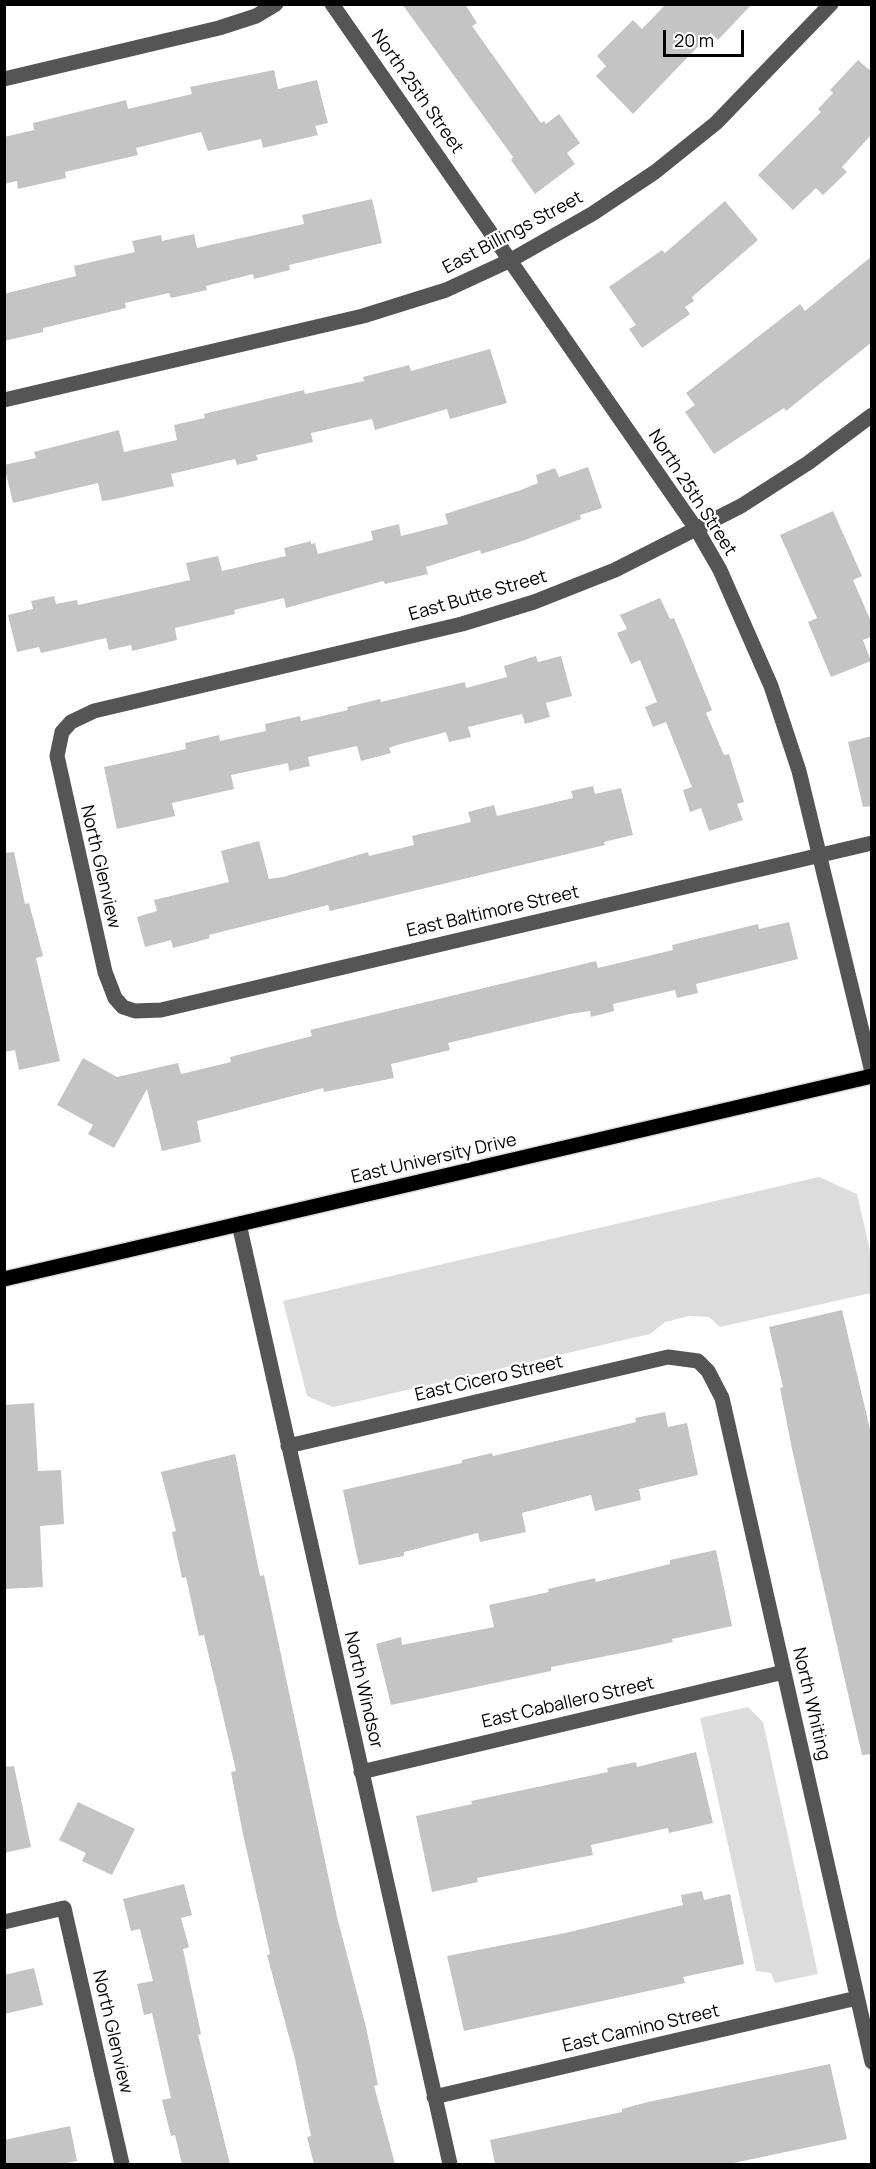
<!DOCTYPE html>
<style>
body{margin:0}
#map{position:relative;width:876px;height:2169px;overflow:hidden;background:#fff;font-family:Manrope,sans-serif}
canvas{display:block}
.frame{position:absolute;inset:0;border:6px solid #000;pointer-events:none}
.scale{position:absolute;left:663px;top:30px;width:81px;height:27px;box-sizing:border-box;border:3px solid #000;border-top:0;padding-left:8px;font-size:18px;line-height:21px;white-space:nowrap;color:#000;-webkit-text-stroke:4px #fff;paint-order:stroke}
</style>
<div id="map">
<canvas width="876" height="2169"></canvas>
<div class="frame"></div>
<div class="scale">20 m</div>
</div>
<script>
const context = document.querySelector('canvas').getContext('2d');
context.lineJoin = 'round';
function fill(path, color) {
  context.fillStyle = color;
  context.fill(path, 'evenodd');
}
function shape(rows) {
  const path = new Path2D();
  for (const r of rows) {
    path.moveTo(r[0], r[1]);
    for (let i = 2; i < r.length; i += 2) path.lineTo(r[i], r[i + 1]);
  }
  return path;
}
function stroke(path, color, width, dash) {
  context.strokeStyle = color;
  context.lineWidth = width;
  context.lineCap = dash ? 'butt' : 'round';
  context.setLineDash(dash || []);
  context.stroke(path);
}
function label(font, color, halo, rows, align = 'center') {
  context.font = font + ' Manrope,sans-serif';
  context.lineWidth = 4.5;
  context.setLineDash([]);
  context.textBaseline = 'middle';
  context.strokeStyle = halo;
  context.fillStyle = color;
  for (const [text, x, y, turn = 0] of rows) {
    context.save();
    context.translate(x, y);
    context.rotate((+turn || 0) * Math.PI / 180);
    context.textAlign = isNaN(turn) ? turn : align;
    if (halo) context.strokeText(text, 0, 0);
    context.fillText(text, 0, 0);
    context.restore();
  }
}
const green = shape([
 [819,1177,857,1194,871,1255,871,1293,720,1327,709,1317,689,1316,665,1322,650,1334,333,1407,307,1396,283,1301],
 [748,1707,763,1722,818,1974,775,1983,771,1973,756,1971,700,1718]
]);
const building = shape([
 [402,4,465,4,477,23,472,26,541,123,544,121,546,124,559,114,580,143,567,153,575,164,535,194,511,160,513,157],
 [666,4,752,4,718,40,711,33,633,114,596,76,606,66,597,56,633,20,642,29],
 [858,60,872,72,872,134,842,167,847,172,823,195,816,188,793,210,758,175,821,112,818,109,833,93,830,90],
 [274,70,278,89,317,80,328,123,315,126,318,135,263,148,261,139,208,151,201,132,136,148,138,155,65,172,66,178,18,189,17,181,4,184,4,137,34,130,33,123,126,100,128,109,192,94,190,87],
 [372,199,382,243,289,265,290,270,254,279,253,274,206,286,207,290,171,298,169,293,125,303,126,308,43,328,43,332,4,341,4,294,76,276,74,266,135,252,132,241,161,235,162,241,194,234,197,248,304,224,302,215],
 [725,201,758,240,692,297,694,301,685,307,690,314,642,348,629,329,636,325,609,287,662,250,665,253],
 [872,256,872,342,786,411,784,408,714,454,685,412,695,405,686,393,800,304,805,311],
 [490,349,507,403,450,419,447,409,375,430,372,419,311,433,313,442,256,455,258,460,237,465,235,459,171,474,174,486,110,500,102,501,98,483,13,503,4,465,36,458,34,452,119,430,124,452,177,440,174,425,205,418,204,414,304,390,305,394,364,381,363,377,409,365,411,371],
 [588,467,602,508,580,515,581,519,525,540,481,554,480,550,426,567,428,574,385,584,383,581,286,608,284,598,234,610,235,614,175,628,177,640,132,651,131,645,109,650,106,638,41,653,39,647,17,652,8,615,33,609,31,601,54,596,56,604,77,600,78,605,190,580,186,563,218,556,222,571,286,556,284,548,311,541,311,544,315,543,318,554,373,540,371,531,399,524,401,536,448,524,445,514,521,490,538,483,536,475,555,468,559,477],
 [833,511,862,576,853,580,872,624,872,636,863,640,871,661,831,677,808,622,817,618,780,535],
 [660,598,670,619,674,618,687,649,712,710,706,713,724,755,729,754,744,802,737,804,743,820,709,831,701,808,690,812,683,790,692,787,666,722,653,727,645,707,657,702,640,660,631,664,617,633,627,629,620,615],
 [536,656,538,662,561,656,572,696,546,703,550,717,525,724,522,714,468,727,471,737,449,742,446,732,397,745,389,748,391,753,361,761,357,746,308,757,310,766,289,771,288,763,231,775,234,789,172,803,175,816,117,829,104,767,186,749,185,743,219,735,220,741,266,731,265,724,300,716,301,721,348,710,347,707,380,699,381,702,465,682,466,688,507,677,504,666],
 [872,736,872,806,863,807,848,742],
 [593,786,595,794,621,788,633,835,604,842,605,845,330,911,328,905,209,935,210,938,173,948,171,940,145,947,137,917,157,911,154,900,229,882,221,851,259,841,269,879,283,877,368,852,369,856,414,845,412,836,471,822,468,812,494,805,497,816,573,798,571,791],
 [14,852,25,904,29,903,43,956,36,958,60,1061,19,1070,15,1050,4,1052,4,853],
 [789,922,798,959,696,984,698,993,677,998,675,990,613,1004,614,1011,591,1017,590,1011,570,1014,448,1043,450,1050,391,1064,394,1078,324,1092,323,1088,197,1121,201,1142,162,1151,147,1089,114,1148,88,1134,93,1125,57,1105,83,1058,117,1077,178,1063,181,1074,231,1062,230,1057,312,1036,310,1030,596,961,598,968,673,950,672,945,758,924,759,929],
 [842,1310,872,1438,872,1754,862,1755,792,1449,780,1388,783,1387,769,1327],
 [34,1403,38,1471,61,1470,64,1524,40,1526,43,1587,4,1589,4,1405],
 [665,1412,668,1427,687,1423,698,1475,639,1489,641,1500,595,1511,591,1495,522,1513,526,1532,480,1542,478,1533,404,1552,404,1556,359,1565,343,1490,462,1463,462,1460,492,1453,493,1456,636,1422,635,1418],
 [235,1454,260,1576,264,1575,337,1917,366,2027,378,2085,374,2086,395,2164,314,2164,307,2137,311,2136,295,2059,267,1955,270,1954,243,1834,231,1772,236,1771,204,1635,199,1636,186,1577,182,1578,172,1532,176,1531,161,1472],
 [716,1550,732,1626,672,1639,673,1642,641,1649,551,1667,551,1671,391,1705,376,1644,401,1637,402,1645,494,1627,489,1605,549,1592,548,1589,595,1578,596,1582,670,1564,670,1560],
 [696,1752,713,1823,669,1833,668,1828,591,1845,593,1855,477,1878,478,1882,432,1892,416,1816,472,1804,471,1801,608,1772,607,1768,636,1762,637,1767],
 [14,1766,31,1847,4,1853,4,1767],
 [78,1802,135,1829,112,1875,82,1861,86,1853,59,1840],
 [184,1884,192,1915,181,1918,189,1947,183,1949,201,2034,198,2035,230,2164,182,2164,175,2135,171,2136,162,2100,171,2098,152,2013,144,2015,137,1984,153,1981,140,1929,131,1931,123,1899],
 [702,1891,704,1900,730,1894,744,1964,683,1977,685,1983,464,2031,447,1956,565,1933,683,1905,681,1895],
 [34,1968,43,2005,4,2014,4,1975],
 [830,2064,847,2139,729,2164,495,2164,490,2140,622,2112,622,2109,648,2102],
 [70,2126,77,2161,62,2164,4,2164,4,2140]
]);
const minor = shape([
 [332,4,697,530,720,570,771,686,799,771,872,1072],
 [4,79,219,28,256,16,276,4],
 [4,400,363,316,446,290,511,260,592,214,655,172,716,123,831,4],
 [872,415,808,463,741,506,615,570,534,602,462,624,94,711,71,722,62,732,57,756,105,972,115,998,123,1007,135,1011,161,1010,872,843],
 [239,1224,450,2164],
 [288,1446,668,1357,698,1361,708,1371,722,1398,872,2062],
 [361,1772,784,1672],
 [4,1922,64,1908,122,2164],
 [434,2097,857,1998]
]);
const major = shape([
 [4,1279,872,1076]
]);
const streetNames = [
 ["North 25th Street",417,92,55],
 ["East Billings Street",513,233,-28],
 ["North 25th Street",692,493,57],
 ["East Butte Street",478,596,-16],
 ["North Glenview",100,867,77],
 ["East Baltimore Street",493,912,-13],
 ["East University Drive",434,1159,-13],
 ["East Cicero Street",489,1379,-13],
 ["North Windsor",363,1690,77],
 ["East Caballero Street",568,1703,-13],
 ["North Whiting",811,1704,77],
 ["East Camino Street",641,2029,-13],
 ["North Glenview",112,2032,77]
];
fill(green, '#dcdcdc');
fill(building, '#c4c4c4');
stroke(major, '#dbdbdb', 18);
stroke(minor, '#555', 15);
stroke(major, '#000', 15);
label('18px', '#000', '#fff', streetNames);
</script>
